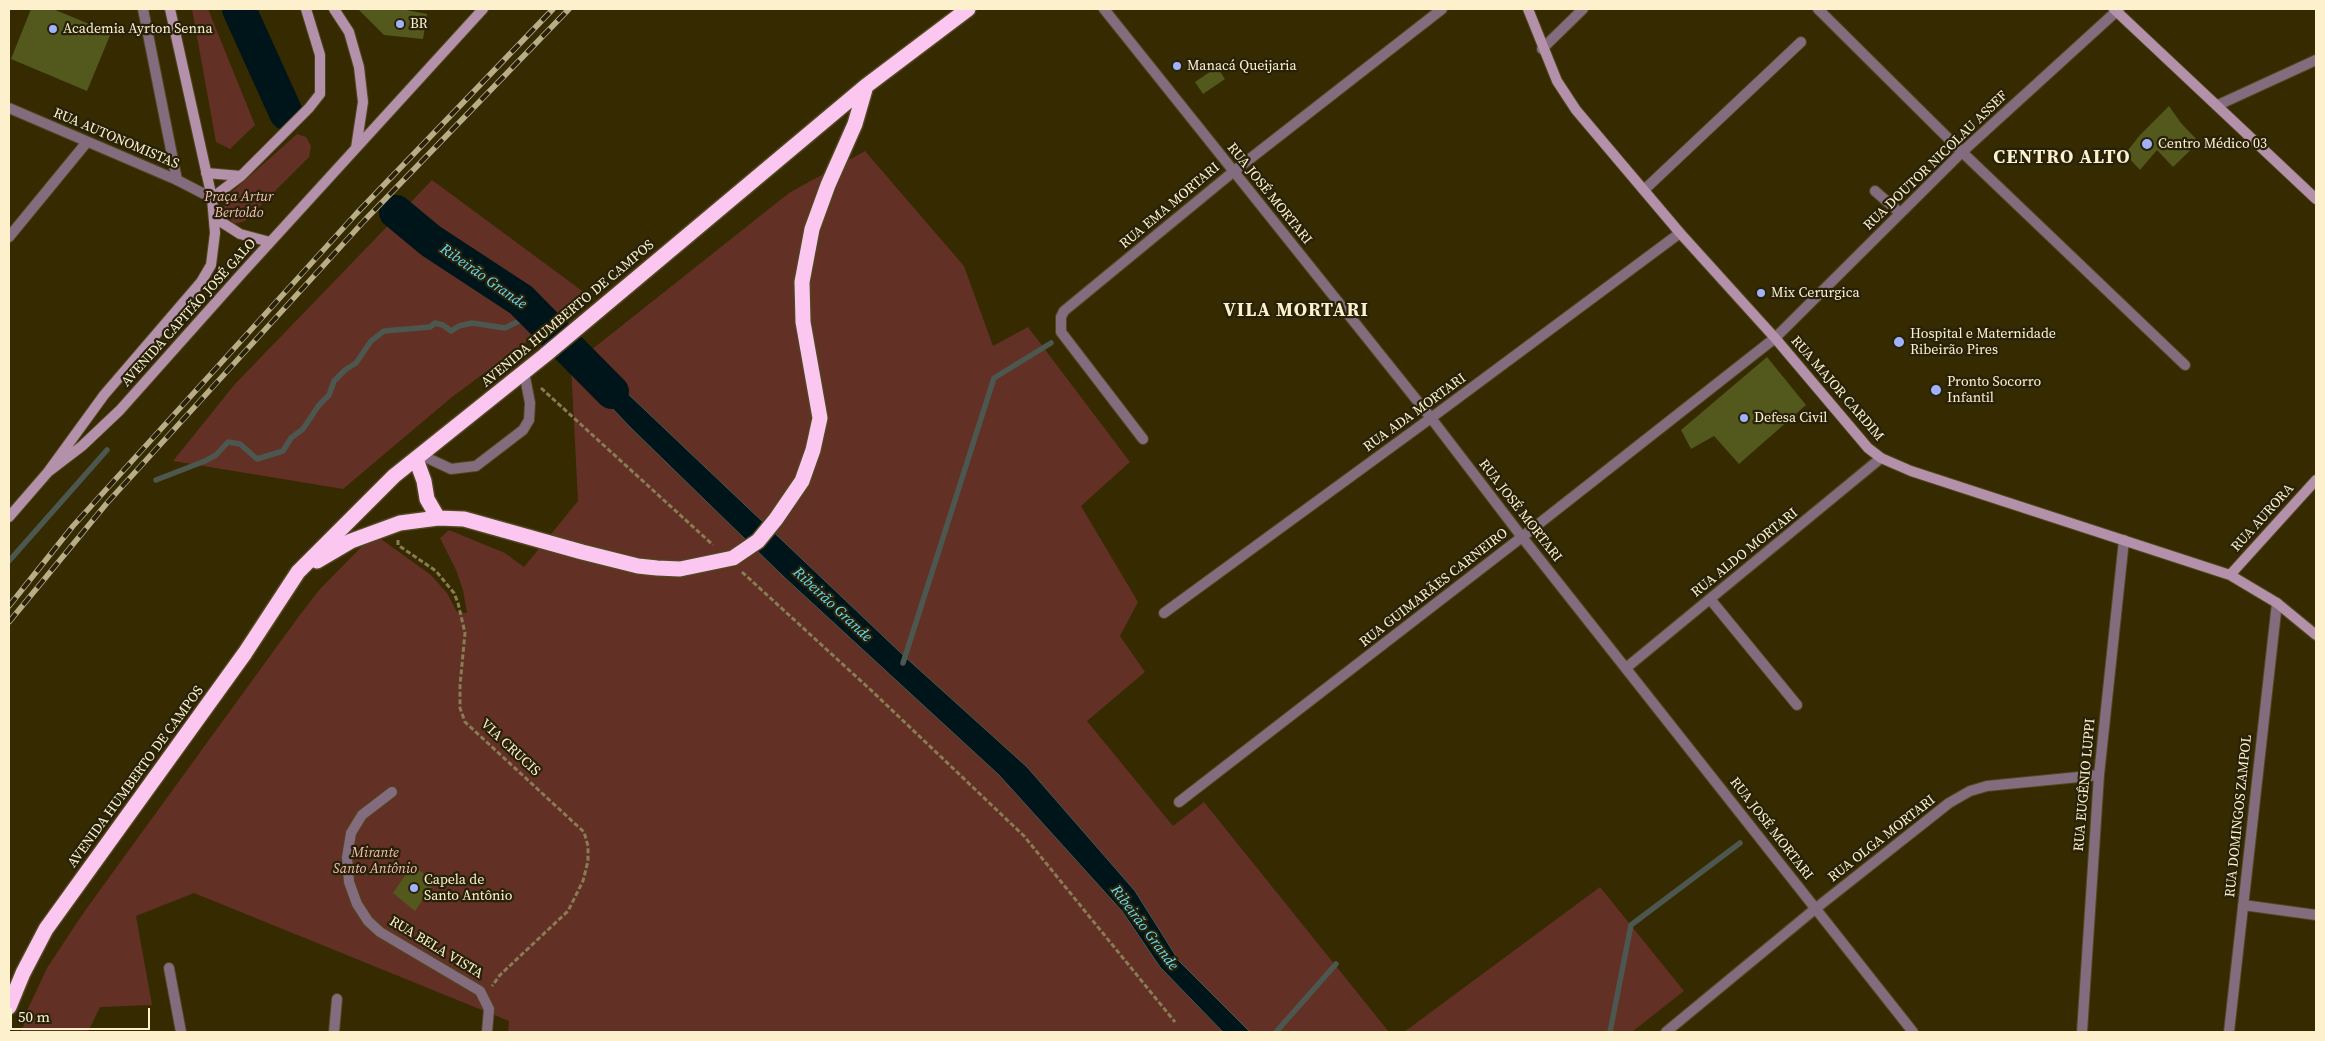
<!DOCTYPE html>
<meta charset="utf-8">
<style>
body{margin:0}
#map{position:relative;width:2325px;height:1041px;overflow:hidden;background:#352a00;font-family:"Source Serif 4",serif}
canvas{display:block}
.frame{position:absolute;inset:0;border:10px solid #fcf1cc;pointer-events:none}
.scale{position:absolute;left:10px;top:1008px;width:140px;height:22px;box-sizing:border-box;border:2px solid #fcf1cc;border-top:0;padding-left:6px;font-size:15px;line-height:18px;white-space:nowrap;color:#fcf1cc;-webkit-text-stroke:4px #282109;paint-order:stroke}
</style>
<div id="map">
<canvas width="2325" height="1041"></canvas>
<div class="frame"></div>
<div class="scale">50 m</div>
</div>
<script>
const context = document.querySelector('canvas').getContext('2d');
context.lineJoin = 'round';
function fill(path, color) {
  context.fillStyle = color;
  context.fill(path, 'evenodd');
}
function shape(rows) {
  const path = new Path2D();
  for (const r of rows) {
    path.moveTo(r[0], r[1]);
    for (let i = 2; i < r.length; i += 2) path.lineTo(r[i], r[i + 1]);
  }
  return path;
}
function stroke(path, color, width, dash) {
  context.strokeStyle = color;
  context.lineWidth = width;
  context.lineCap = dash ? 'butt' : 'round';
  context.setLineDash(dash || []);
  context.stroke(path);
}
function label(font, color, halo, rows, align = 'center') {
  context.font = font + ' "Source Serif 4",serif';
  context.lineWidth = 4.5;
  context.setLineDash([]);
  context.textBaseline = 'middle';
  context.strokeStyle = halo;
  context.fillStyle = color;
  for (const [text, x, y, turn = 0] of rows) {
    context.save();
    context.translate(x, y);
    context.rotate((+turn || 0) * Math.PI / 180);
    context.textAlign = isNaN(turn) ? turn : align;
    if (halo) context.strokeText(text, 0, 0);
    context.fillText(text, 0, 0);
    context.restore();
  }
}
const green = shape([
 [192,9,208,9,255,125,230,149,216,142],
 [297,134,306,137,311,146,309,157,245,221,234,224,225,214,223,200],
 [865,151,964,266,993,346,1028,327,1130,462,1081,506,1138,602,1120,636,1145,672,1087,721,1173,826,1204,802,1389,1032,1250,1032,1179,961,1135,891,1027,767,903,655,586,354,789,193],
 [432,180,589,296,452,397,343,489,173,461,235,384],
 [571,365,630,427,784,577,999,775,1122,911,1160,967,1223,1032,508,1032,509,1021,194,893,136,916,152,1005,100,1007,88,1032,21,1032,25,1015,47,968,84,912,299,616,320,589,374,534,431,575,447,593,457,612,467,613,463,590,456,570,440,538,449,530,505,553,524,567,578,501],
 [1600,887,1684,991,1632,1032,1404,1032]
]);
const water = shape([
 [586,354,903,655,1027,767,1135,891,1179,961,1250,1032,1223,1032,1160,967,1122,911,999,775,784,577,630,427,571,365,586,354]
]);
const stream = shape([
 [156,480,205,461,216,455,228,442,240,444,257,459,283,451,291,438,303,429,319,405,329,395,334,381,345,370,356,363,371,341,384,331,430,327,435,323,443,325,451,331,459,326,472,323,505,328,525,318,539,319],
 [9,561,107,450],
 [903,663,994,378,1051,343],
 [1276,1032,1336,964],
 [1610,1032,1631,925,1740,843]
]);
const river = shape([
 [239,9,286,113],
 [396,212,431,241,521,300,612,392]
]);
const building = shape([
 [31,9,53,9,111,33,87,91,11,59],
 [358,9,401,9,427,14,423,39,384,35],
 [1217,67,1225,79,1203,94,1195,82],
 [2169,106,2181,123,2199,142,2173,167,2157,150,2140,170,2125,154,2140,135],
 [1767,357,1806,405,1739,464,1714,436,1691,449,1681,430],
 [412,865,435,882,415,911,393,893]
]);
const path = shape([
 [541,388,713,545],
 [398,540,398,545,436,571,454,593,458,603,465,633,460,685,460,708,465,722,584,832,588,846,588,861,583,881,568,911,500,975,492,986],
 [742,572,873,692,1024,836,1175,1022]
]);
const lane = shape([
 [143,9,177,180],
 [1644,190,1801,42],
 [1875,191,1900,213],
 [421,455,451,469,476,466,523,430,529,420,530,403,524,372],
 [1710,599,1797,705]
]);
const street = shape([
 [1104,9,1431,418,1522,537,1913,1032],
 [1818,9,1962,152,2185,365],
 [1542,49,1583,9],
 [2218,105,2316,60],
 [9,108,177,180,212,198],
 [9,237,87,142],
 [1143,439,1061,332,1061,317,1064,311,1233,172,1442,9],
 [1164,613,1431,418,1680,233],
 [1626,668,1881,458],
 [392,792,362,815,351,833,347,857,349,882,357,904,368,921,380,932,480,991,489,1009,487,1032],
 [1179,802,1522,537,1775,338,1962,152,2119,9],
 [2243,905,2316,915],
 [169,968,181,1032],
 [334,1032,337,999],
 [1666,1032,1815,909,1949,803,1970,791,1987,786,2099,775],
 [2082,1032,2099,775,2124,540],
 [2229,1032,2277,603]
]);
const secondary = shape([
 [334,9,349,32,359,67,363,102,356,148],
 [1528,9,1557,81,1576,110,1680,233,1775,338,1868,448,1881,458,1911,471,2230,575,2277,603,2316,635],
 [2114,9,2316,199],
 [206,173,241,176],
 [212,198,241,176,309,108,320,94,320,55,306,9],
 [215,218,240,234,270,242],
 [48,472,82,446,120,410,243,272,483,9],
 [9,517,48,472,104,395,201,282,211,265,215,233,212,198,170,9],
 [2230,575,2316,480]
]);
const highway = shape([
 [416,459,424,481,427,499,438,518],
 [317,561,351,541,400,523,438,518,464,519,582,552,638,566,657,568,680,569,733,558,758,541,776,519,802,481,813,450,820,418,803,322,802,282,812,229,828,185,855,124,866,86],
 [9,1007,23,973,46,929,245,653,298,572,394,476,544,356,866,86,968,9]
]);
const rail = shape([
 [9,606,73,526,356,214,553,9],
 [9,622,107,503,364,221,569,9]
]);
const markers = [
 [400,24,5,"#a1b2fd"],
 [53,29,5,"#a1b2fd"],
 [1177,66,5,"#a1b2fd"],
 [2147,144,6,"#a1b2fd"],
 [1761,293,5,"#a1b2fd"],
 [1899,342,6,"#a1b2fd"],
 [1936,390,6,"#a1b2fd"],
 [1744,418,5,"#a1b2fd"],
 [414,888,5,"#a1b2fd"]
];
const poiNames = [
 ["BR",410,24],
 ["Academia Ayrton Senna",63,29],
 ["Manacá Queijaria",1187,66],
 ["Centro Médico 03",2158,144],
 ["Mix Cerurgica",1771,293],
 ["Hospital e Maternidade",1910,334],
 ["Ribeirão Pires",1910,350],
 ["Pronto Socorro",1947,382],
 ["Infantil",1947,398],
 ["Defesa Civil",1754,418],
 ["Capela de",424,880],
 ["Santo Antônio",424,896]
];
const streetNames = [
 ["RUA AUTONOMISTAS",116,139,23],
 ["RUA DOUTOR NICOLAU ASSEF",1936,161,-44],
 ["RUA JOSÉ MORTARI",1269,194,51],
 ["RUA EMA MORTARI",1170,206,-40],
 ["AVENIDA CAPITÃO JOSÉ GALO",189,313,-48],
 ["AVENIDA HUMBERTO DE CAMPOS",568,314,-40],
 ["RUA MAJOR CARDIM",1837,389,49],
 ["RUA ADA MORTARI",1415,413,-36],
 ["RUA JOSÉ MORTARI",1520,511,52],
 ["RUA AURORA",2263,518,-48],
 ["RUA ALDO MORTARI",1745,553,-39],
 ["RUA GUIMARÃES CARNEIRO",1434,588,-38],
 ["VIA CRUCIS",510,748,43],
 ["AVENIDA HUMBERTO DE CAMPOS",136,777,-54],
 ["RUA EUGÊNIO LUPPI",2085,785,-85],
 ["RUA DOMINGOS ZAMPOL",2239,816,-84],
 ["RUA JOSÉ MORTARI",1771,829,52],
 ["RUA OLGA MORTARI",1882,839,-38],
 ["RUA BELA VISTA",436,948,31]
];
const parkNames = [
 ["Praça Artur",239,197],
 ["Bertoldo",239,213],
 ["Mirante",375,853],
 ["Santo Antônio",375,869]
];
const waterNames = [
 ["Ribeirão Grande",483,277,35],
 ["Ribeirão Grande",832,605,43],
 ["Ribeirão Grande",1144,928,53]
];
const districtNames = [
 ["CENTRO ALTO",2062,158],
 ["VILA MORTARI",1296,311]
];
fill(green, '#623025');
fill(water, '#00151a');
stroke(water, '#4c574f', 1);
stroke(stream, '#4c574f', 5.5);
stroke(river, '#00151a', 34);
fill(building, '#53581d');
stroke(lane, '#51461d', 12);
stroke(street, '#51461d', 12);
stroke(secondary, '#51461d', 12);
stroke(highway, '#51461d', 18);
stroke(path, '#877c54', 3, [5, 2.5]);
stroke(lane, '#826c7d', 10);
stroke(street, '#826c7d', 10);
stroke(secondary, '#b391ab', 10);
stroke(highway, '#fbc6f0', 15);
stroke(rail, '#b8ad87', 5.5);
stroke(rail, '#282109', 4, [11]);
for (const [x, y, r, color] of markers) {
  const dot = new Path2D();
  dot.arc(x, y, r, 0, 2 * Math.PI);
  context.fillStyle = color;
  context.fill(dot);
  stroke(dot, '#282109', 2);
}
label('14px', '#fcf1cc', '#282109', poiNames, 'left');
label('14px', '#fcf1cc', '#282109', streetNames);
label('italic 14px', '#f7c0b2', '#282109', parkNames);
label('italic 15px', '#66dcf5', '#282109', waterNames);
context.letterSpacing = '1px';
label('bold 19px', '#fcf1cc', '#282109', districtNames);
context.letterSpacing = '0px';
</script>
